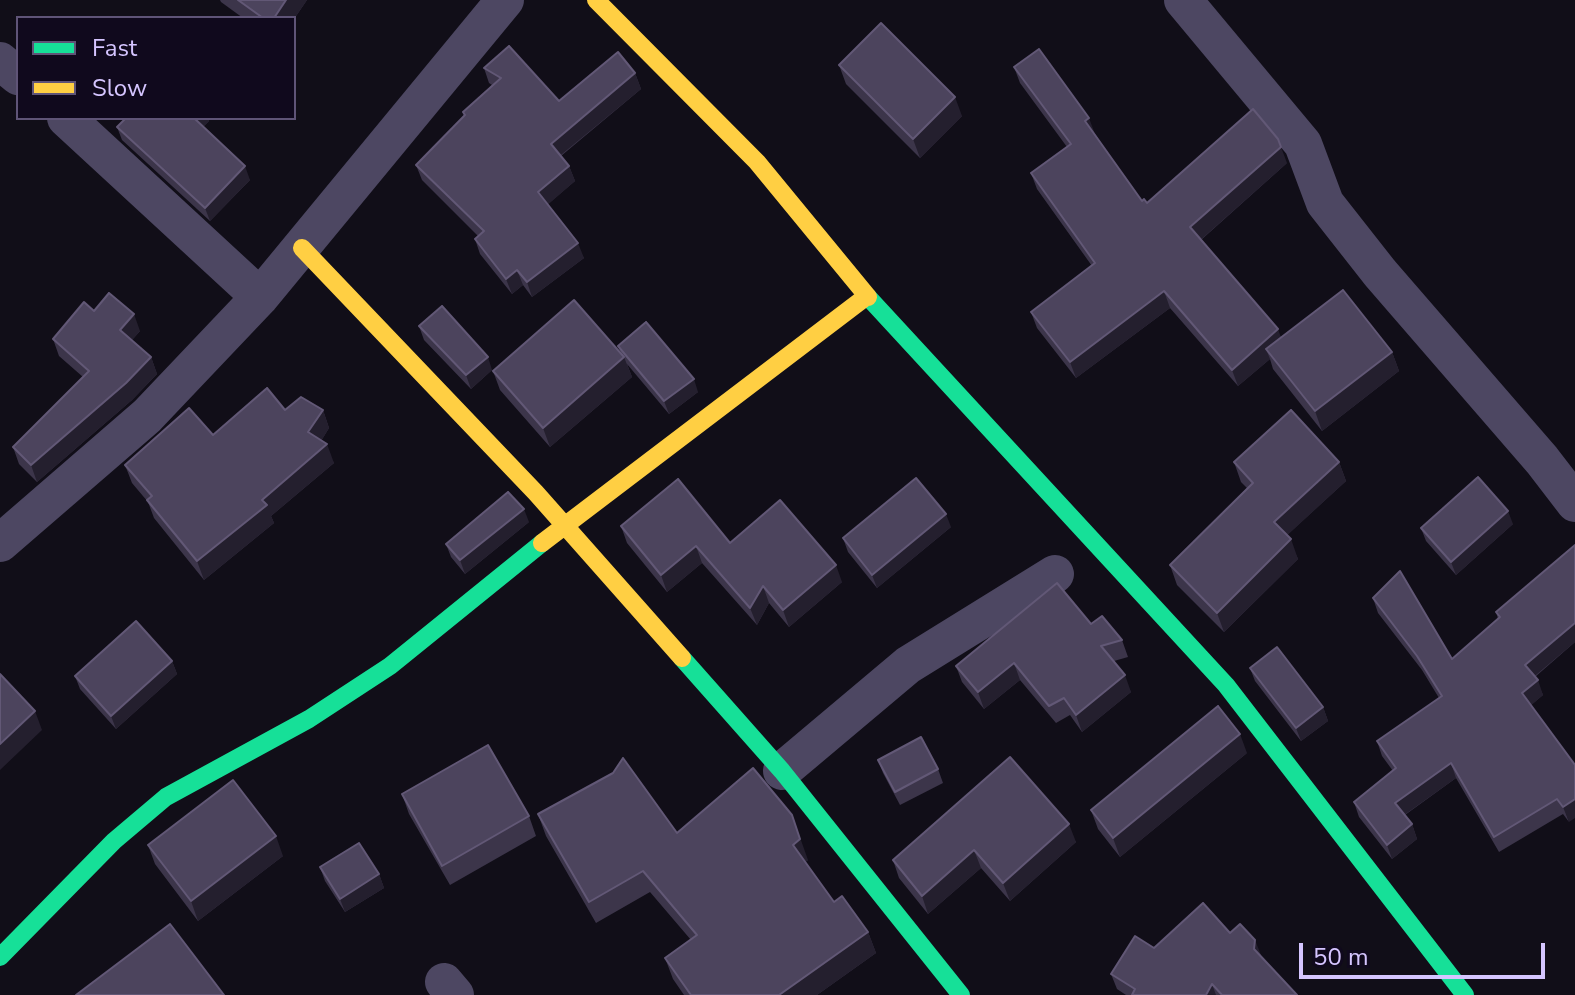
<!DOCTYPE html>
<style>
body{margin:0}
#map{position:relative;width:1575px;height:995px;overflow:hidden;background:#110e18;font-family:"Nunito Sans",sans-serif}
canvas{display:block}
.legend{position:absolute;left:16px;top:16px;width:280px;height:104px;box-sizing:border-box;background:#10091d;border:2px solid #5f5477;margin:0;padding:10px 14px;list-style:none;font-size:24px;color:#d5c5ff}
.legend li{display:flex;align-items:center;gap:16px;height:40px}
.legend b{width:40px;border:2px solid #5f5477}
.scale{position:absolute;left:1299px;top:943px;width:246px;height:36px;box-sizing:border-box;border:4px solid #d5c5ff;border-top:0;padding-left:10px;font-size:24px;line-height:28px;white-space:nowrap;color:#d5c5ff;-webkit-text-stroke:6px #10091d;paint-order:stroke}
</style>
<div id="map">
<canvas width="1575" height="995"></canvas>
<ul class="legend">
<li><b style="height:10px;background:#16e098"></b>Fast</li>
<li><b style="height:10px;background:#ffcf43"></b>Slow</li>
</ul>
<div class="scale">50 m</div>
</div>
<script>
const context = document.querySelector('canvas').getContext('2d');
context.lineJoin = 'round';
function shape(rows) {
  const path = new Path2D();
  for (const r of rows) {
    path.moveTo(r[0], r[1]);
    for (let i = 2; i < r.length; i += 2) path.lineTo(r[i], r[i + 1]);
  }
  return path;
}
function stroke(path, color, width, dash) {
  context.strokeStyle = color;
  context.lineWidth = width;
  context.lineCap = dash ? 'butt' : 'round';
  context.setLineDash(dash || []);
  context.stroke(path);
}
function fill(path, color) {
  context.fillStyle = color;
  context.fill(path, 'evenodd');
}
const street = shape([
 [1183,0,1303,144,1325,203,1380,273,1542,460,1575,503],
 [0,61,18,76],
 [66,118,260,297],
 [0,543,147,416,260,297,505,0],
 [782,771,908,665,1055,574],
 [444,982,455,995]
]);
const fast = shape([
 [868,297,1226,685,1465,995],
 [682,658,782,771,961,995],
 [0,957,114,841,166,797,309,719,390,666,542,543]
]);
const slow = shape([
 [596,0,757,162,868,297],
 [302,248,536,493,682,658],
 [542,543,867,296]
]);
const wall = shape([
 [220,0,307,0,294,19,243,18,221,2],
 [839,65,962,116,920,158,846,84],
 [1014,67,1095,134,1142,201,1147,203,1287,163,1201,240,1281,337,1392,352,1399,371,1322,431,1273,369,1270,359,1238,386,1170,308,1076,378,1037,328,1031,312,1092,266,1037,189,1031,173,1067,147,1020,83],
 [484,68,559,101,635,73,641,89,561,156,569,166,575,181,548,204,584,258,532,297,523,285,512,294,480,254,475,239,478,236,422,180,416,165,464,116,463,112,492,85,489,83],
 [126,118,207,118,209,121,203,127,250,180,210,221,122,140,117,127],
 [94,311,140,331,132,340,151,357,157,374,132,400,37,482,19,464,13,447,83,377,59,356,53,339],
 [419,326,492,370,471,389,424,340],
 [618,346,698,392,669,414,627,364,632,377,550,447,500,390,493,371,621,353],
 [285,410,323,410,329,428,321,441,334,463,271,516,274,523,204,580,154,518,148,502,132,483,125,465],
 [1234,462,1339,462,1346,481,1287,535,1298,559,1224,632,1177,585,1170,565,1247,488,1241,482],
 [529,522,465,574,451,557,446,544],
 [1513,524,1456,575,1426,541,1421,528],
 [621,526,730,543,842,582,789,627,769,603,757,625,702,563,667,592,627,543],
 [951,527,877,588,848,552,843,538],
 [1575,545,1575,642,1535,677,1543,695,1531,705,1569,822,1563,814,1499,852,1456,778,1405,815,1412,824,1417,839,1392,859,1359,817,1354,802,1393,771,1382,756,1377,741,1439,698,1422,670,1378,613,1373,598,1452,659,1498,619,1496,612],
 [1091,624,1122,640,1128,657,1114,661,1131,692,1082,732,1070,715,1056,723,1020,680,984,709,962,682,956,666],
 [172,661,177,674,116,729,80,689,75,676],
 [1250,668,1323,707,1328,721,1301,741,1255,681],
 [1247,753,1120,857,1098,829,1091,810],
 [1010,757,1076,842,1010,901,981,868,928,914,899,878,893,860],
 [878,760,938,769,943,783,900,805,883,773],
 [402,794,529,816,536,836,450,885,409,814],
 [538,814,677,833,808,860,805,862,834,902,868,932,876,953,817,995,684,995,673,979,665,958,691,940,650,892,596,923,546,836],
 [148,845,283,856,198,921,155,864],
 [320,867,379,874,384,888,345,912,325,881],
 [1230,933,1260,956,1297,995,1126,995,1117,989,1111,974,1154,948]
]);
const shadedWall = shape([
 [286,0,307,0,294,19,274,18],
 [635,73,641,89,556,159,551,144],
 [955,97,962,116,920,158,913,139],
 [194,118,207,118,209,121,199,132],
 [1089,118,1095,134,1091,137,1085,121],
 [1281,147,1287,163,1196,244,1190,227],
 [245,166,250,180,210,221,205,208],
 [569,166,575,181,544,208,538,192],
 [578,243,584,258,532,297,527,282],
 [517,270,523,285,512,294,506,279],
 [1164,291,1170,308,1076,378,1070,362],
 [134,314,140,331,126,347,120,330],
 [1278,329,1284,346,1266,349,1270,359,1238,386,1232,370],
 [1392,352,1399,371,1322,431,1315,411],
 [151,357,157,374,132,400,37,482,31,465],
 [488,357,492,370,471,389,466,375],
 [624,357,632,377,550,447,543,428],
 [694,379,698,392,669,414,664,401],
 [323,410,329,428,315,451,308,432],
 [327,444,334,463,271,516,274,523,204,580,197,561,262,500],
 [1339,462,1346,481,1281,541,1274,522],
 [524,509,529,522,465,574,460,560],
 [1508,511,1513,524,1456,575,1451,562],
 [946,514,951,527,877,588,872,575],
 [1291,539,1298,559,1224,632,1217,613],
 [696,546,702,563,667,592,661,575],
 [836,565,842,582,789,627,783,610],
 [763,586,769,603,757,625,750,608],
 [1575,623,1575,642,1530,680,1525,665],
 [172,661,177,674,116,729,111,716],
 [1014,663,1020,680,984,709,978,692],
 [1125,675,1131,692,1082,732,1076,715],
 [1538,680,1543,695,1528,708,1522,693],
 [1323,707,1328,721,1301,741,1296,728],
 [35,711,42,730,0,770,0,744],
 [1240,734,1247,753,1120,857,1113,838],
 [1451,763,1456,778,1400,818,1395,803],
 [1575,799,1575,818,1569,822,1563,807],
 [792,815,808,860,801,866,793,845],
 [1069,824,1076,842,1010,901,1003,883],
 [1412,824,1417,839,1392,859,1387,845],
 [276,836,283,856,198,921,191,901],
 [974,850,981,868,928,914,922,896],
 [379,874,384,888,345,912,340,899],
 [868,932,876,953,817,995,779,995],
 [1255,940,1261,955,1259,964,1254,949],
 [1212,984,1216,995,1206,995]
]);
const building = shape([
 [238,0,286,0,274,18,263,18,238,0],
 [881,23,955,97,913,139,839,65,881,23],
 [509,46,559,101,618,52,635,73,551,144,569,166,538,192,578,243,527,282,517,270,506,279,475,239,484,231,416,165,465,115,463,112,501,78,484,68,509,46],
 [1039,49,1089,118,1085,121,1142,201,1144,199,1147,203,1253,109,1278,139,1281,147,1190,227,1278,329,1232,370,1164,291,1070,362,1031,312,1095,263,1031,173,1071,144,1014,67,1039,49],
 [126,118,194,118,245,166,205,208,117,127,126,118],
 [1343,290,1392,352,1315,411,1266,349,1343,290],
 [109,293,134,314,120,330,151,357,126,383,31,465,13,447,89,371,53,339,84,302,94,311,109,293],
 [574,300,624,357,543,428,493,371,574,300],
 [442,306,488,357,466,375,419,326,442,306],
 [646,322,694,379,664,401,618,346,646,322],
 [267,388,285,410,301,397,323,410,308,432,327,444,262,500,267,505,197,561,147,500,152,496,125,465,189,408,213,435,267,388],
 [1291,410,1339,462,1274,522,1291,539,1217,613,1170,565,1253,483,1234,462,1291,410],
 [1478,477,1508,511,1451,562,1421,528,1478,477],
 [916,478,946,514,872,575,843,538,916,478],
 [678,479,730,543,780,500,836,565,783,610,763,586,750,608,696,546,661,575,621,526,678,479],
 [508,492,524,509,460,560,446,544,508,492],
 [1575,545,1575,623,1525,665,1538,680,1522,693,1575,765,1575,799,1563,807,1557,799,1494,837,1451,763,1395,803,1412,824,1387,845,1354,802,1396,768,1377,741,1442,696,1417,656,1373,598,1400,571,1452,659,1500,617,1496,612,1575,545],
 [1057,583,1091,624,1102,616,1122,640,1101,646,1125,675,1076,715,1064,698,1049,706,1014,663,978,692,956,666,1057,583],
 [136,621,172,661,111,716,75,676,136,621],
 [1277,647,1323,707,1296,728,1250,668,1277,647],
 [0,674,35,711,0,744,0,674],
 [1218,706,1240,734,1113,838,1091,810,1218,706],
 [921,737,938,769,895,792,878,760,921,737],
 [488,745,529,816,442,866,402,794,488,745],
 [1010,757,1069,824,1003,883,974,850,922,896,893,860,1010,757],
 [623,758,677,833,753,768,792,815,800,839,793,845,834,902,842,896,868,932,779,995,691,995,665,958,697,935,643,871,589,902,538,814,613,773,623,758],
 [233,780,276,836,191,901,148,845,233,780],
 [359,843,379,874,340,899,320,867,359,843],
 [1203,903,1230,933,1240,924,1255,940,1254,949,1297,995,1222,995,1212,984,1206,995,1132,995,1135,989,1111,974,1135,936,1154,948,1203,903],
 [170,924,224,995,76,995,170,924]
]);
stroke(street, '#4d4762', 38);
stroke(fast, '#16e098', 18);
stroke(slow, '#ffcf43', 18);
fill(wall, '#3c354a');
fill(shadedWall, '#241f2e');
fill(building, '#4c445d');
stroke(building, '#625876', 2);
</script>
